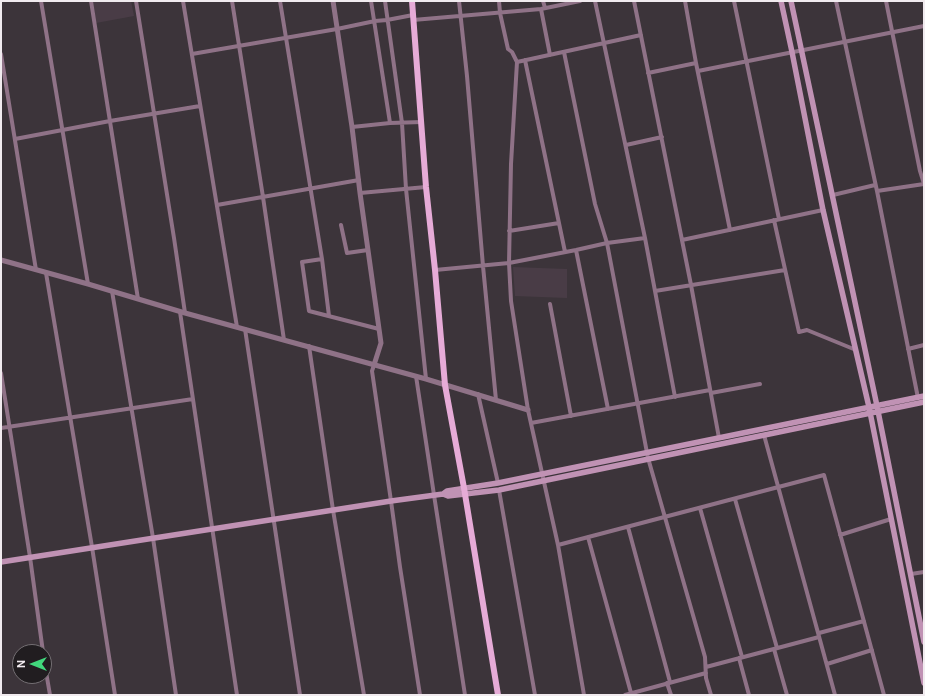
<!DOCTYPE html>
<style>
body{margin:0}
#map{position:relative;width:925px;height:696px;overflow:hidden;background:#3c343a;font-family:"DM Sans",sans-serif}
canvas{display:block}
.frame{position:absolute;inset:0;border:2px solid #f1ebef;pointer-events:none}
.north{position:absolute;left:12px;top:644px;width:40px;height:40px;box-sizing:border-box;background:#211d20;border:1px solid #746f73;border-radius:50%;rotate:270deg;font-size:11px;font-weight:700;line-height:16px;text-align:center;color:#f1ebef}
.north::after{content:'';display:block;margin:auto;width:14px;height:18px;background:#41d77c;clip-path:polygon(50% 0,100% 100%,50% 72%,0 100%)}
</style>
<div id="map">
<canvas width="925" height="696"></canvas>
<div class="frame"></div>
<div class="north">N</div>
</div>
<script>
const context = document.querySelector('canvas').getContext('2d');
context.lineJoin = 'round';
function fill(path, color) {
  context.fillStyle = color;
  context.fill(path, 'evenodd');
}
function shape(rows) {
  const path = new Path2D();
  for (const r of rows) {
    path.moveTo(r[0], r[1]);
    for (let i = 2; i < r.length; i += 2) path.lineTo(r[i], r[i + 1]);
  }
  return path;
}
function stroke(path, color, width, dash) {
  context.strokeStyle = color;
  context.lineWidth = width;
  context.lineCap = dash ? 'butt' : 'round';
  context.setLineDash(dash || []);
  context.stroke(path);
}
const built = shape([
 [93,1,131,1,134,16,96,23],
 [513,267,567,269,567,298,515,296]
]);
const minor = shape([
 [41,1,88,284],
 [91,1,138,299],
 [136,1,174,238,185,313],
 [183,1,237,327],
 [232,1,263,197,284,340],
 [280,1,322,259,329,316],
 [371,1,390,123],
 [385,1,402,123,406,189,426,379],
 [459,1,467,76,483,266,496,400],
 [499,1,500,13,508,49,512,52,517,62,511,164,509,263,511,301,528,410,558,545,584,695],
 [543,1,545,8],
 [595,1,645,238,675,397],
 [634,1,691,285,719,438],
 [685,1,696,63,730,230],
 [734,1,779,219],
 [836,1,877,191,918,398],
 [886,1,920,171,924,184],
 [541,9,550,55],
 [413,20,541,9,580,1],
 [564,52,595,204,607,243,648,458,705,657,706,678,711,695],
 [1,54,36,270],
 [192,54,337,29,375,21,387,20,413,15],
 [525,60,565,252],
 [517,62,641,35],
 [698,71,924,26],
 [648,73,696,63],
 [352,127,390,123,422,122],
 [15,139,110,121,200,106],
 [626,145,662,137],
 [877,191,924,184],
 [360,193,426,187],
 [833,195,875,185],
 [217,205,359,180],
 [774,220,799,332,807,330,856,350],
 [341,225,347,253,368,250],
 [509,231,559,223],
 [682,240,823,210],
 [576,250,608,409],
 [322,259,302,262,309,311,379,329],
 [435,270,509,263,576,250,607,243,645,238],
 [46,273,92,547,115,695],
 [112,291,153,538,176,695],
 [655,291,785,270],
 [550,304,571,416],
 [180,312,237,695],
 [245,329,300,695],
 [309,346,333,510,364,695],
 [908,349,924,345],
 [374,365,372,371,391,501,400,567,420,695],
 [1,373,30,557,43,652],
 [416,376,434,495,465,695],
 [711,393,760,384],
 [478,394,498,483],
 [531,423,710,390],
 [1,428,193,399],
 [764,435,835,695],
 [499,490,535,695],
 [735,499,777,648],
 [700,508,742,657],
 [628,527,670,682],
 [840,535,891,519],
 [588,537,631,693],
 [558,545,824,475,884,695],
 [911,574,924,572],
 [819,633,864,621],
 [774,649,787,695],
 [739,658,749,695],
 [44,660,50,695],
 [827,664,872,650],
 [706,667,819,637],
 [667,683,671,695],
 [625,695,706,673]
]);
const tertiary = shape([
 [333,1,352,127,360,193,381,343,374,365],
 [1,260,88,284,185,313,426,379,528,410]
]);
const secondary = shape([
 [781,1,792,52,823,210,869,407,924,683],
 [791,1,877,406,924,642],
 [443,494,447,491,498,483,924,396],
 [1,562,391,501,443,494,448,496,499,490,924,402]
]);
const primary = shape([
 [412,1,426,187,435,270,445,385,464,488,498,695]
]);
fill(built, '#493c46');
stroke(minor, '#8f7287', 4);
stroke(tertiary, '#8f7287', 5);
stroke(secondary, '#c092b4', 5.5);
stroke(primary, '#e6abd7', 6);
</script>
